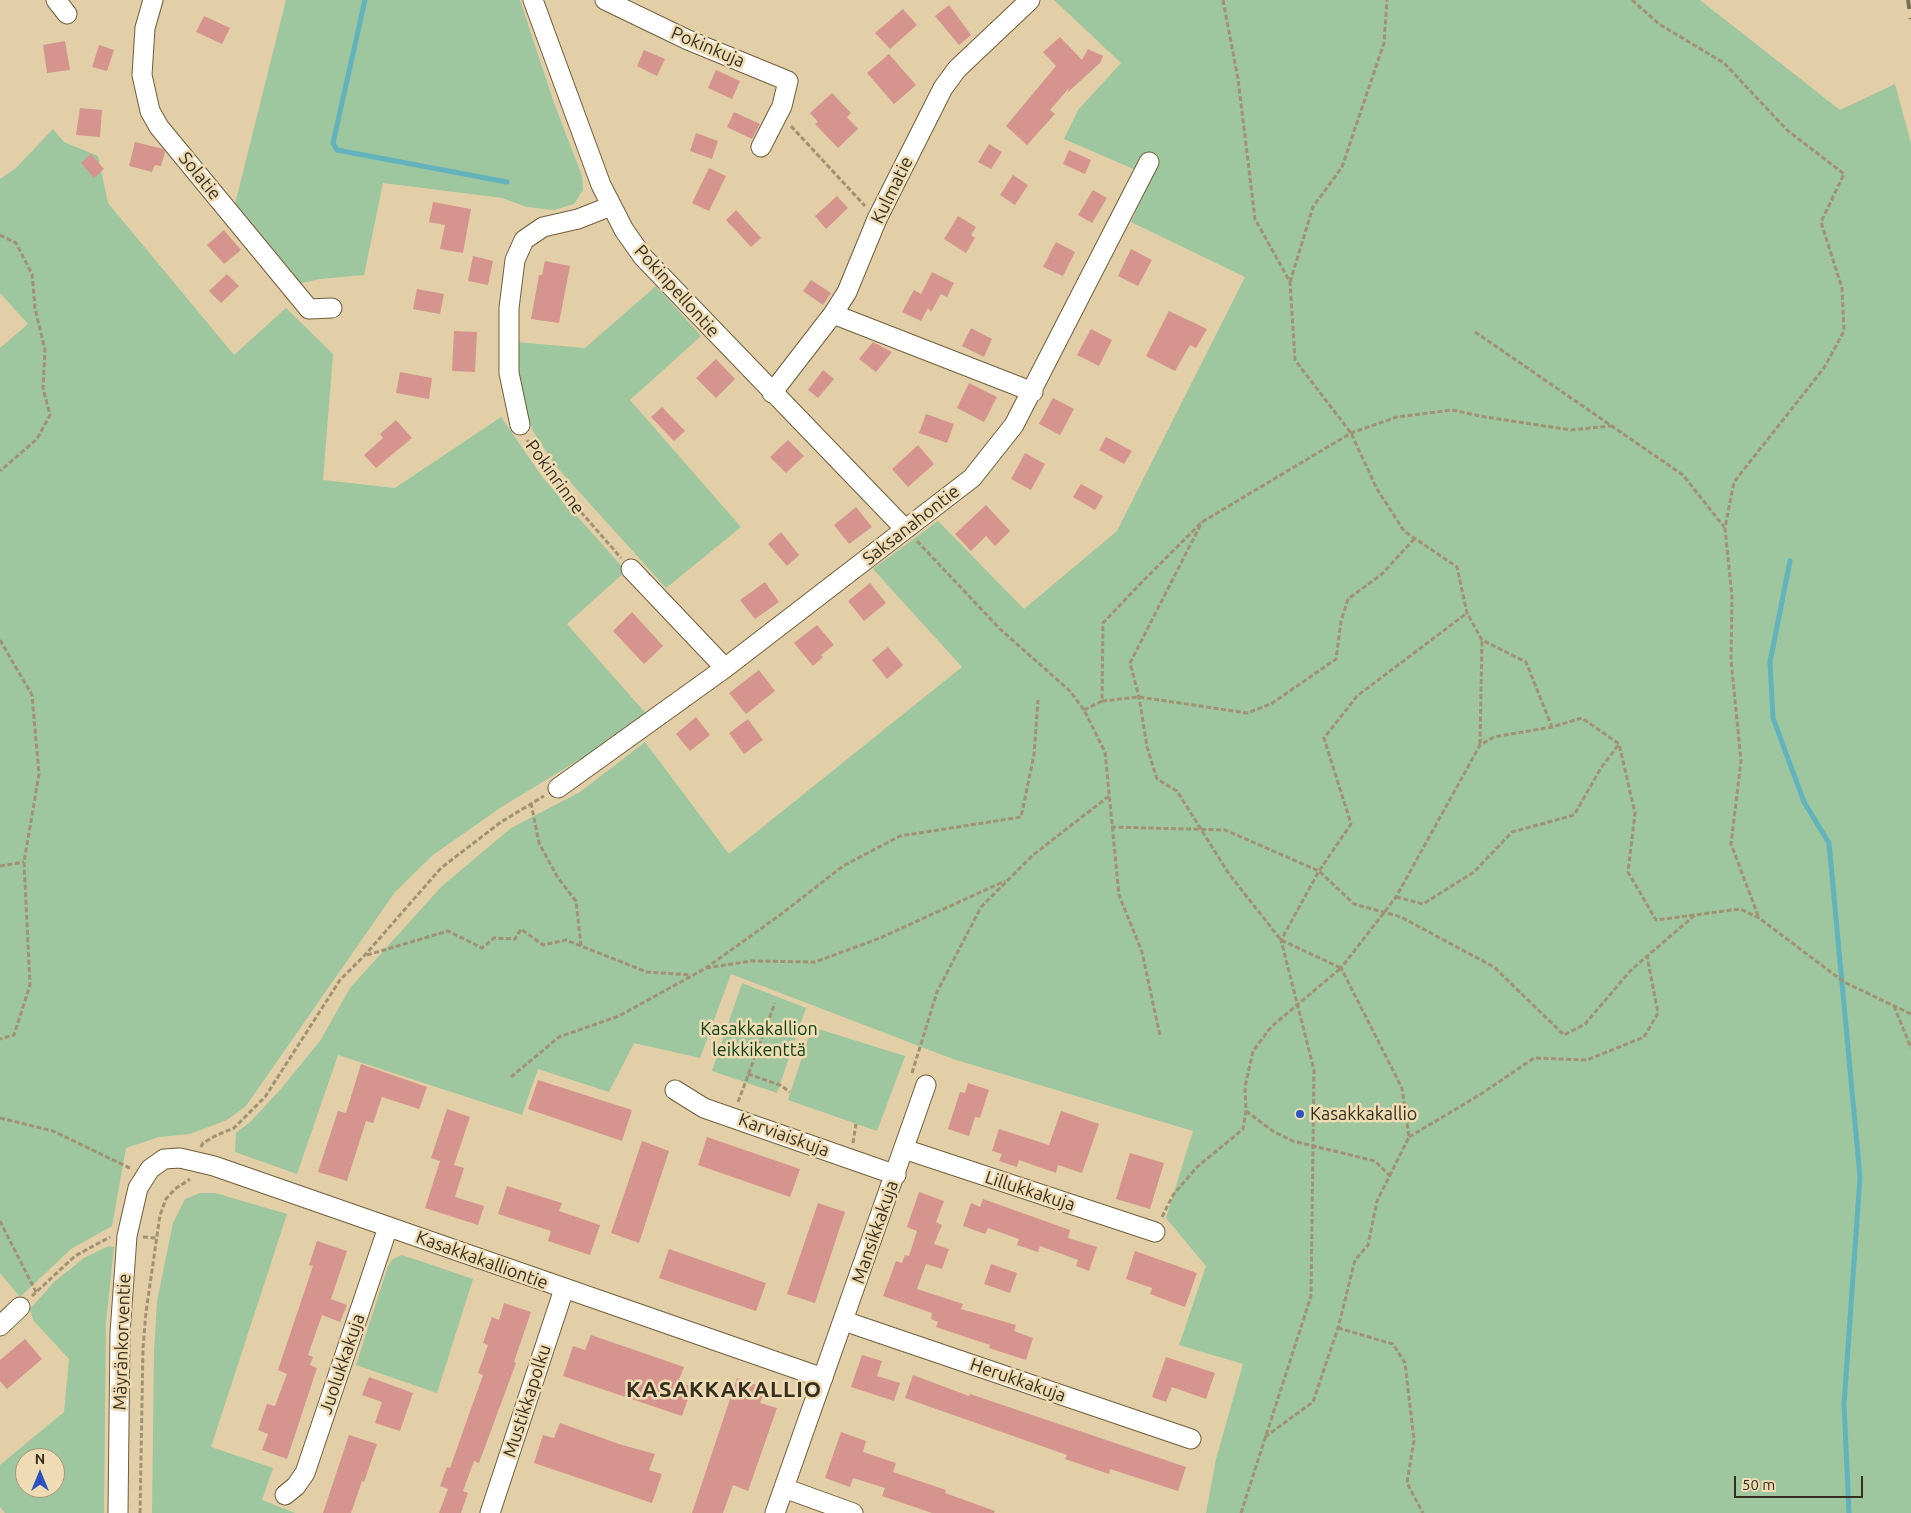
<!DOCTYPE html>
<meta charset="utf-8">
<style>
body{margin:0}
#map{position:relative;width:1911px;height:1513px;overflow:hidden;background:#e2cfa7;font-family:Ubuntu,sans-serif}
canvas{display:block}
.north{position:absolute;left:15px;top:1448px;width:50px;height:50px;box-sizing:border-box;background:#efdcb4;border:1px solid #a59778;border-radius:50%;rotate:0deg;font-size:14px;font-weight:700;line-height:20px;text-align:center;color:#362f1f}
.north::after{content:'';display:block;margin:auto;width:18px;height:22px;background:#2b52c1;clip-path:polygon(50% 0,100% 100%,50% 72%,0 100%)}
.scale{position:absolute;left:1734px;top:1476px;width:129px;height:22px;box-sizing:border-box;border:2px solid #362f1f;border-top:0;padding-left:6px;font-size:15px;line-height:18px;white-space:nowrap;color:#362f1f;-webkit-text-stroke:4px #efdcb4;paint-order:stroke}
</style>
<div id="map">
<canvas width="1911" height="1513"></canvas>
<div class="north">N</div>
<div class="scale">50 m</div>
</div>
<script>
const context = document.querySelector('canvas').getContext('2d');
context.lineJoin = 'round';
function fill(path, color) {
  context.fillStyle = color;
  context.fill(path, 'evenodd');
}
function shape(rows) {
  const path = new Path2D();
  for (const r of rows) {
    path.moveTo(r[0], r[1]);
    for (let i = 2; i < r.length; i += 2) path.lineTo(r[i], r[i + 1]);
  }
  return path;
}
function stroke(path, color, width, dash) {
  context.strokeStyle = color;
  context.lineWidth = width;
  context.lineCap = dash ? 'butt' : 'round';
  context.setLineDash(dash || []);
  context.stroke(path);
}
function label(font, color, halo, rows, align = 'center') {
  context.font = font + ' Ubuntu,sans-serif';
  context.lineWidth = 5;
  context.setLineDash([]);
  context.textBaseline = 'middle';
  context.strokeStyle = halo;
  context.fillStyle = color;
  for (const [text, x, y, turn = 0] of rows) {
    context.save();
    context.translate(x, y);
    context.rotate((+turn || 0) * Math.PI / 180);
    context.textAlign = isNaN(turn) ? turn : align;
    if (halo) context.strokeText(text, 0, 0);
    context.fillText(text, 0, 0);
    context.restore();
  }
}
const green = shape([
 [286,0,520,0,554,103,582,176,583,190,574,204,554,210,527,207,502,198,383,183,364,275,320,279,297,284,235,204],
 [1054,0,1700,0,1840,110,1895,84,1911,143,1911,1513,1206,1513,1216,1459,1243,1364,1179,1345,1206,1266,1166,1218,1193,1131,953,1059,731,974,700,1058,634,1043,609,1092,538,1069,522,1115,338,1055,297,1174,235,1152,236,1133,250,1122,280,1090,320,1041,350,988,441,887,511,828,580,792,645,742,729,854,962,667,873,569,938,521,1024,609,1117,531,1245,277,1131,222,1152,177,1064,139,1078,110,1121,63],
 [53,129,64,142,98,156,108,203,234,355,286,308,333,354,323,480,395,488,501,417,543,478,626,571,567,624,649,717,500,808,433,855,395,892,246,1106,227,1120,190,1134,159,1137,126,1148,112,1226,71,1249,20,1297,0,1273,0,348,28,324,0,293,0,179,16,168],
 [656,286,701,336,630,400,741,527,666,588,555,465,533,431,521,398,516,359,516,342,585,348],
 [742,983,806,1008,777,1093,712,1071],
 [812,1027,905,1056,877,1131,788,1100],
 [200,1193,215,1193,287,1214,211,1447,273,1468,262,1500,295,1513,152,1513,154,1353,157,1301,173,1223,185,1199],
 [109,1246,114,1247,106,1322,104,1513,5,1513,0,1507,0,1465,64,1412,69,1359,33,1320,30,1309,54,1282,84,1258],
 [25,1458,55,1458,55,1488,25,1488],
 [402,1255,473,1279,437,1393,356,1365,388,1266,393,1259]
]);
const stream = shape([
 [365,0,333,143,337,150,507,182],
 [1790,561,1770,662,1773,718,1804,802,1829,843,1860,1177,1844,1404,1849,1513]
]);
const building = shape([
 [949,5,971,35,959,45,935,16],
 [903,9,917,25,890,49,875,33],
 [204,16,230,28,222,44,196,32],
 [1060,37,1082,60,1088,49,1103,56,1100,63,1067,93,1070,87,1050,110,1055,114,1027,145,1006,126,1056,66,1043,52],
 [65,41,70,70,47,73,43,45],
 [99,45,114,50,107,71,92,67],
 [644,50,665,59,657,76,637,66],
 [889,54,916,85,894,104,867,73],
 [716,70,740,81,732,99,708,88],
 [832,93,851,113,847,117,858,129,838,148,815,124,818,122,810,113],
 [80,108,102,110,100,137,76,135],
 [734,112,760,124,752,139,727,127],
 [696,133,718,141,712,159,690,151],
 [135,142,163,149,165,152,161,166,155,165,152,172,129,166],
 [989,144,1002,152,991,169,978,162],
 [1069,150,1091,160,1085,174,1063,164],
 [91,154,104,169,94,178,81,163],
 [709,168,726,176,709,211,692,203],
 [1013,175,1028,185,1015,205,1000,195],
 [1093,190,1107,198,1092,223,1078,215],
 [837,196,848,208,826,229,815,216],
 [433,202,471,209,463,253,440,249,445,225,429,222],
 [736,210,761,238,751,247,726,220],
 [958,216,976,227,971,235,975,238,966,253,944,239],
 [224,230,241,250,224,264,207,245],
 [1056,242,1075,252,1063,276,1043,267],
 [1131,249,1152,260,1138,286,1118,276],
 [473,256,493,261,488,285,468,281],
 [545,261,570,266,559,323,531,319,539,275,542,275],
 [932,272,954,283,947,297,941,294,931,312,928,308,921,321,902,312,914,290,921,294],
 [227,274,239,286,221,303,209,291],
 [811,280,831,293,823,305,803,291],
 [417,289,444,294,440,314,413,309],
 [1169,311,1207,329,1196,348,1190,345,1175,371,1146,356],
 [971,328,992,339,984,357,962,346],
 [1091,329,1112,340,1099,366,1077,355],
 [454,331,477,332,475,372,452,371],
 [873,342,892,352,876,372,859,359],
 [716,359,735,379,716,398,696,378],
 [823,370,834,379,818,398,808,390],
 [400,372,432,378,429,399,396,393],
 [969,383,997,397,984,422,957,408],
 [1053,398,1074,409,1060,435,1039,424],
 [662,407,685,431,674,441,651,417],
 [926,414,954,424,947,443,919,433],
 [396,420,412,438,376,468,364,455,383,438,380,434],
 [1106,437,1132,451,1124,464,1099,450],
 [788,440,804,456,786,473,770,457],
 [918,445,934,464,908,487,892,469],
 [1025,453,1045,464,1031,490,1011,479],
 [1081,484,1103,496,1095,510,1073,497],
 [986,505,1010,531,995,546,986,536,971,551,955,534],
 [856,507,872,527,849,544,834,525],
 [781,532,799,555,787,566,768,544],
 [765,582,779,602,755,619,740,600],
 [870,583,886,603,864,621,848,601],
 [632,612,663,646,644,664,613,631],
 [817,625,834,645,821,655,823,657,813,666,794,643],
 [888,647,903,665,887,679,872,660],
 [759,670,775,691,746,714,729,693],
 [696,717,710,735,690,751,676,734],
 [748,719,763,740,744,754,729,733],
 [361,1064,427,1087,419,1109,382,1097,373,1123,366,1121,347,1181,318,1172,338,1111,346,1113],
 [538,1080,632,1110,622,1141,528,1109],
 [968,1083,989,1090,980,1118,975,1117,969,1136,948,1129,960,1092,965,1093],
 [447,1109,470,1117,454,1165,464,1168,455,1197,484,1206,478,1225,425,1208,440,1161,431,1158],
 [1061,1111,1099,1124,1082,1173,1058,1165,1056,1173,1019,1160,1017,1167,999,1161,1002,1154,992,1151,999,1129,1049,1145],
 [707,1137,800,1169,790,1197,698,1165],
 [642,1141,669,1151,639,1243,611,1233],
 [1130,1153,1164,1163,1150,1209,1116,1199],
 [507,1186,562,1203,559,1211,600,1225,590,1255,548,1241,551,1231,498,1214],
 [919,1192,944,1201,936,1222,942,1225,934,1244,949,1249,942,1269,926,1264,917,1289,963,1304,961,1309,1016,1325,1014,1331,1033,1338,1026,1360,989,1348,990,1345,936,1327,938,1322,931,1319,932,1313,883,1296,896,1261,902,1263,905,1255,909,1256,917,1231,907,1227],
 [983,1199,1070,1230,1068,1238,1097,1247,1089,1271,1076,1266,1078,1260,1040,1246,1038,1252,1017,1245,1019,1239,988,1228,985,1234,963,1226,971,1203,980,1207],
 [818,1203,845,1212,815,1303,787,1294],
 [317,1241,347,1251,331,1299,347,1305,340,1322,322,1315,308,1355,313,1357,310,1365,317,1368,287,1459,262,1450,268,1434,258,1430,267,1404,275,1406,287,1374,278,1370,313,1266,309,1265],
 [669,1249,766,1283,756,1311,659,1278],
 [1135,1251,1197,1273,1185,1307,1150,1294,1152,1288,1126,1279],
 [991,1264,1017,1273,1010,1293,984,1284],
 [504,1303,531,1312,514,1362,516,1363,479,1463,474,1461,463,1491,468,1493,461,1513,439,1513,448,1489,440,1486,447,1467,450,1468,483,1375,478,1373,488,1345,483,1343,492,1317,499,1320],
 [591,1335,684,1367,678,1382,692,1387,682,1416,563,1376,573,1346,585,1350],
 [25,1339,42,1359,7,1389,0,1381,0,1360],
 [862,1355,882,1361,877,1376,900,1383,894,1401,851,1387],
 [1166,1357,1215,1373,1206,1399,1172,1387,1166,1402,1152,1397],
 [913,1375,969,1396,970,1394,1186,1467,1178,1491,1110,1469,1109,1474,1065,1459,1067,1455,905,1398],
 [369,1377,413,1393,400,1431,375,1423,382,1402,362,1395],
 [737,1378,765,1388,760,1403,777,1408,748,1491,733,1485,723,1513,692,1513],
 [560,1423,619,1444,655,1454,649,1470,662,1474,652,1503,534,1463,543,1435,554,1438],
 [841,1432,866,1441,863,1452,896,1463,893,1472,946,1490,945,1493,995,1511,994,1513,932,1513,882,1496,885,1488,853,1478,850,1487,825,1478],
 [349,1435,377,1444,364,1482,362,1481,351,1513,323,1513]
]);
const path = shape([
 [1223,0,1238,79,1255,219,1290,282,1295,360,1351,433,1377,489,1404,531,1457,567,1467,613,1482,640,1526,662,1552,727],
 [1632,0,1659,24,1724,63,1787,130,1844,174,1821,222,1842,288,1844,331,1824,368,1734,482,1725,528,1732,597,1731,660,1741,761,1731,844,1759,918],
 [791,126,865,206],
 [0,235,16,243,32,274,35,308,45,350,43,388,50,415,37,439,0,471],
 [1290,282,1313,207,1342,167,1384,43,1387,0],
 [1475,332,1683,475,1724,527],
 [527,440,561,489,621,558],
 [917,541,1000,629,1070,691,1084,710,1105,752,1119,895,1142,952,1160,1036],
 [0,640,32,695,39,774,24,862,30,985,14,1035,0,1039],
 [1102,701,1139,697,1247,713,1271,704,1336,659,1341,621,1348,599,1382,574,1415,538],
 [1084,710,1102,701,1103,623,1139,585,1202,522,1351,433,1397,417,1452,410,1485,417,1571,430,1611,426],
 [1480,744,1482,640],
 [531,803,539,843,558,878,576,901,581,946],
 [1111,827,1225,830,1319,871,1354,904,1401,917,1494,967,1564,1035,1585,1024,1631,970,1695,915],
 [0,866,24,862],
 [1396,897,1423,904,1474,872,1512,832,1574,815,1601,768,1619,744],
 [367,955,448,931,482,948,494,938,515,939,521,929,543,945,566,940,647,972,691,975],
 [706,968,751,961,815,962,880,938,1005,881],
 [1894,1006,1911,1048],
 [912,1073,937,992,981,907,1033,855,1109,796],
 [748,1074,780,1085,790,1092],
 [511,1077,559,1037,619,1016,706,968,780,915,843,866,900,836,1021,817,1034,755,1038,700],
 [738,1102,775,1003],
 [1246,1111,1274,1132,1293,1141,1375,1161,1390,1176],
 [0,1118,53,1131,132,1169],
 [1409,1137,1481,1094,1534,1058,1587,1060,1644,1037,1658,1013,1647,956],
 [853,1143,856,1124],
 [201,1147,203,1143,215,1136,234,1128,265,1097,340,980,365,955,441,868,501,822,544,796],
 [1162,1217,1173,1195,1197,1167,1243,1129,1246,1111,1245,1087,1253,1051,1271,1027,1341,968,1281,940,1229,874,1177,791,1157,779,1147,747,1139,697,1130,663,1202,522],
 [0,1221,36,1292],
 [143,1237,157,1238],
 [32,1296,75,1256,110,1237],
 [1338,1328,1393,1344,1405,1363,1414,1440,1407,1483,1423,1513],
 [1265,1437,1313,1402,1338,1328,1355,1260,1368,1245,1377,1201,1409,1137,1402,1088,1341,968,1396,897,1480,745,1494,737,1552,727,1582,718,1619,744,1635,813,1628,872,1656,920,1740,909,1759,918,1844,982,1911,1014],
 [140,1513,143,1348,146,1312,160,1215,166,1199,175,1189,190,1179],
 [1241,1513,1311,1296,1314,1070,1281,940,1319,871,1351,824,1324,738,1357,696,1467,613]
]);
const minor = shape([
 [56,0,67,14],
 [153,0,145,28,142,75,150,111,159,127,309,309,332,308],
 [533,0,601,185,624,230,643,257,905,529],
 [605,0,688,40,788,81,782,106,761,147],
 [833,314,1033,392],
 [772,393,833,314,847,292,877,219,943,88,957,69,1030,0],
 [520,425,509,373,509,308,515,260,524,240,543,227,578,219,611,206],
 [631,569,725,668],
 [558,788,725,668,972,478,1014,425,1149,162],
 [675,1090,704,1108,896,1175],
 [904,1149,1155,1232],
 [844,1321,1191,1439],
 [0,1326,20,1307],
 [784,1488,853,1513],
 [285,1495,296,1486,305,1473,388,1227],
 [118,1513,120,1333,127,1236,138,1188,150,1169,164,1159,180,1158,214,1166,823,1378],
 [490,1513,564,1289],
 [775,1513,926,1085]
]);
const rail = shape([
 [1908,0,1911,19]
]);
const markers = [
 [1300,1114,5,"#2b52c1"]
];
const streetNames = [
 ["Pokinkuja",708,47,23],
 ["Solatie",200,176,51],
 ["Kulmatie",892,190,-64],
 ["Pokinpellontie",677,291,48],
 ["Pokinrinne",555,477,54],
 ["Saksanahontie",911,525,-38],
 ["Karviaiskuja",784,1135,20],
 ["Lillukkakuja",1030,1191,18],
 ["Mansikkakuja",875,1232,-71],
 ["Kasakkakalliontie",482,1260,20],
 ["Mäyränkorventie",122,1342,-88],
 ["Juolukkakuja",342,1364,-71],
 ["Herukkakuja",1018,1380,19],
 ["Mustikkapolku",527,1401,-72]
];
const parkNames = [
 ["Kasakkakallion",759,1029],
 ["leikkikenttä",759,1050]
];
const poiNames = [
 ["Kasakkakallio",1310,1114]
];
const districtNames = [
 ["KASAKKAKALLIO",724,1390]
];
fill(green, '#9ec69f');
stroke(stream, '#62b3bc', 5);
fill(building, '#d6948e');
stroke(minor, '#6f5e3b', 21);
stroke(path, '#a19273', 3, [5, 2.5]);
stroke(minor, '#fff', 19);
stroke(rail, '#7a6f55', 4, [9, 9]);
for (const [x, y, r, color] of markers) {
  const dot = new Path2D();
  dot.arc(x, y, r, 0, 2 * Math.PI);
  context.fillStyle = color;
  context.fill(dot);
  stroke(dot, '#efdcb4', 2);
}
label('18px', '#362f1f', '#efdcb4', streetNames);
label('18px', '#0f4116', '#efdcb4', parkNames);
label('18px', '#362f1f', '#efdcb4', poiNames, 'left');
context.letterSpacing = '1px';
label('bold 22px', '#362f1f', '#efdcb4', districtNames);
context.letterSpacing = '0px';
</script>
